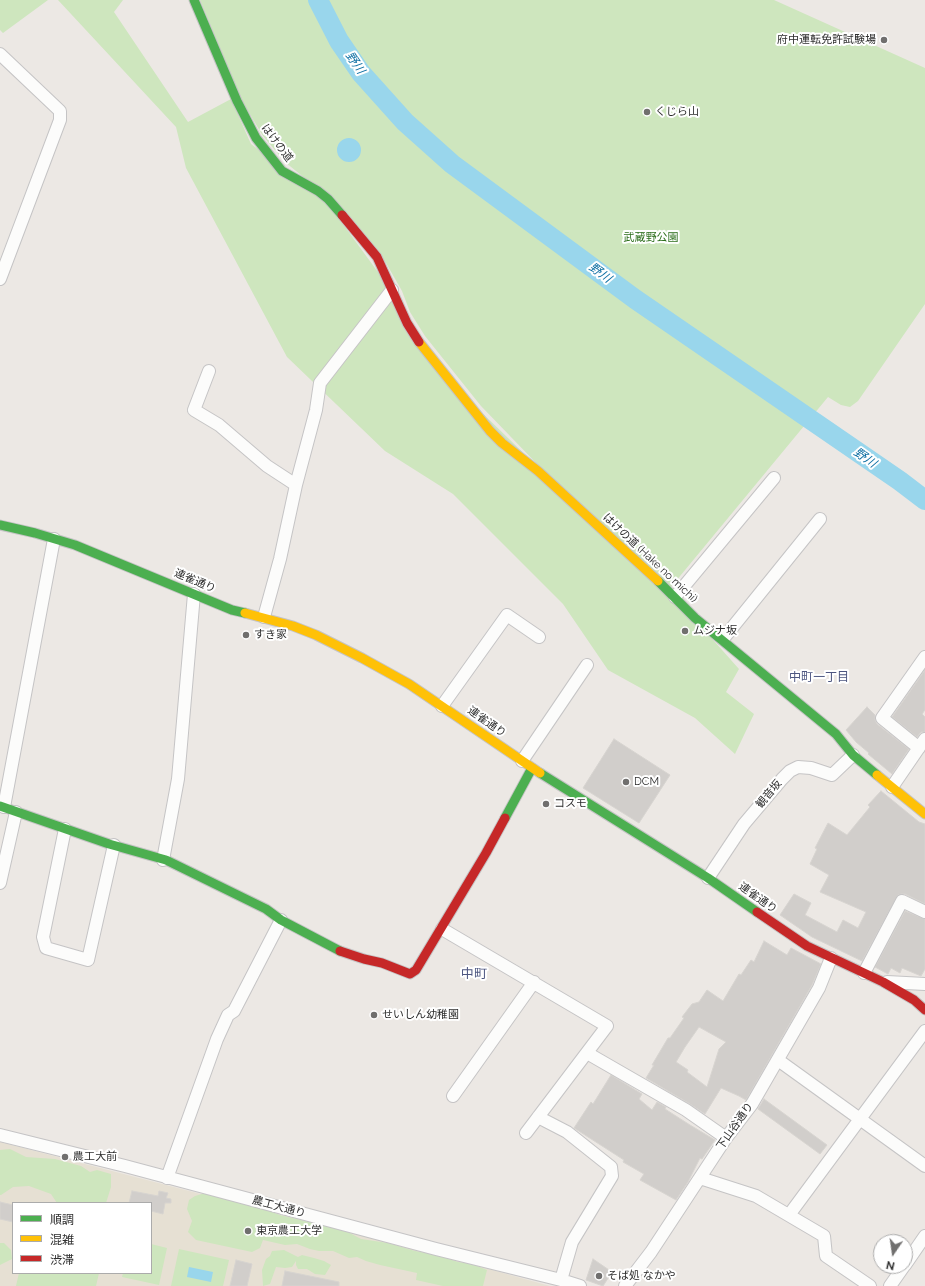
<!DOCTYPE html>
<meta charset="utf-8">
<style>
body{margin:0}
#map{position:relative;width:925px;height:1286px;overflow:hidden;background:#ece8e4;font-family:Raleway,"Noto Sans JP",sans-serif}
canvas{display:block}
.legend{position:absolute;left:12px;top:1202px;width:140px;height:72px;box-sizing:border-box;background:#fff;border:1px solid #ababab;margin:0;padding:5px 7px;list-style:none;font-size:12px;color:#2e2e2e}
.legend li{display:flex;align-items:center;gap:8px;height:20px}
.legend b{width:20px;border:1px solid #ababab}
.north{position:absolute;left:873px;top:1234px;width:40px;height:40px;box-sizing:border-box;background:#fff;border:1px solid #ababab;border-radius:50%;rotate:193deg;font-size:11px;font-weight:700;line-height:16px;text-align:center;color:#2e2e2e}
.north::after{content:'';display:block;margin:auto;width:14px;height:18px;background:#706f6e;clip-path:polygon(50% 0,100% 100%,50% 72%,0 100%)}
</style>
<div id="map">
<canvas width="925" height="1286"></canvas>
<ul class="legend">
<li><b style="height:5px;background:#4caf50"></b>順調</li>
<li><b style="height:5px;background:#ffc107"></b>混雑</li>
<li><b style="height:5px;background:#c62828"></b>渋滞</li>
</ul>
<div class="north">N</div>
</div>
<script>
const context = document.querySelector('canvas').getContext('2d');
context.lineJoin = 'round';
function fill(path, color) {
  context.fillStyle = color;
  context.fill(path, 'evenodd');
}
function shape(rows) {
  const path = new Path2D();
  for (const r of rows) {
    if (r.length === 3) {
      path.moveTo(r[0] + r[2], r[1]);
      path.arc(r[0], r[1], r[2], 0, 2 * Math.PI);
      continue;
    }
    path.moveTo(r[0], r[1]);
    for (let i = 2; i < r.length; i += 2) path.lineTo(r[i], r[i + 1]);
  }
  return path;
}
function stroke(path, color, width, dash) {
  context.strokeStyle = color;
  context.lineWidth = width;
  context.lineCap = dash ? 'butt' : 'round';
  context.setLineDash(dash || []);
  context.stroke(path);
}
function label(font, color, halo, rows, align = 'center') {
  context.font = font + ' Raleway,"Noto Sans JP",sans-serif';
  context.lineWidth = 4;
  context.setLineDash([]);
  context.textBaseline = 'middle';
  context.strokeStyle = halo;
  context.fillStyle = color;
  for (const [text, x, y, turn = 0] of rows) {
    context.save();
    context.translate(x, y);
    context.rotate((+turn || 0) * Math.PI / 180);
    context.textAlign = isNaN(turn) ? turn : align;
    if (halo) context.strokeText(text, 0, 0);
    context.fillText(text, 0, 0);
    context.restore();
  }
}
const education = shape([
 [0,1142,456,1260,550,1286,0,1286],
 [13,1203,151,1203,151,1273,13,1273]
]);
const green = shape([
 [0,0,48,0,3,33,0,30],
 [58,0,123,0,114,12,188,122,231,99,251,144,326,201,383,279,432,364,698,623,739,669,726,692,754,714,735,754,695,718,608,670,563,604,453,494,385,451,287,357,186,168,176,127],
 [200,0,774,0,925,68,925,304,858,401,850,407,841,405,828,397,671,587,539,466,481,406,425,336,410,312,402,291,386,263,307,180,285,162,263,136,242,101],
 [10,1149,26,1157,55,1159,81,1166,90,1172,97,1170,111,1174,111,1187,106,1203,57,1203,51,1194,29,1186,13,1187,1,1195,0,1195,0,1150],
 [205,1193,254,1205,280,1215,346,1231,361,1239,388,1243,415,1251,437,1255,458,1262,472,1264,487,1270,483,1286,443,1286,416,1280,417,1273,380,1265,366,1261,357,1257,349,1258,333,1251,319,1251,310,1249,297,1244,285,1245,263,1240,260,1248,252,1252,196,1240,188,1232,192,1221,187,1209,189,1200,195,1196],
 [0,1243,4,1243,11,1250,12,1259,0,1265],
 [151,1244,167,1248,159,1285,122,1277,123,1273,151,1273],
 [179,1249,229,1260,223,1286,171,1286],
 [284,1250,298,1257,302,1255,314,1258,324,1261,331,1265,325,1275,315,1274,307,1269,298,1269,296,1265,296,1261,292,1267,285,1268,276,1267,270,1284,263,1286,262,1270,266,1259,270,1256,272,1251],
 [19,1273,99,1273,96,1286,16,1286]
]);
const water = shape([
 [349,150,12],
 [189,1267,213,1272,211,1282,187,1277]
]);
const river = shape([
 [318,0,339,41,361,73,405,122,452,164,635,299,900,481,925,500]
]);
const building = shape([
 [925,670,925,710,922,714,925,717,925,732,921,732,917,737,892,717,925,670],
 [867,707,875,715,875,720,877,724,909,749,892,774,868,754,869,753,856,742,846,730,867,707],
 [614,739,670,775,639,823,583,788,614,739],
 [881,791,919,822,925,824,925,904,905,894,901,894,898,895,862,961,812,937,780,915,794,894,811,903,805,915,837,932,843,920,858,928,866,912,820,892,829,875,810,864,817,849,815,848,828,823,847,835,870,807,868,805,881,791],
 [905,911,925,919,925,969,921,976,902,968,900,973,891,968,888,974,875,967,905,911],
 [764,941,787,955,791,948,821,964,812,985,746,1100,739,1096,721,1088,705,1114,690,1104,646,1078,654,1065,652,1065,668,1038,670,1038,684,1018,682,1017,692,1004,699,1002,707,990,723,1001,739,974,741,975,751,960,754,962,764,941],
 [699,1027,726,1042,719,1049,707,1087,687,1072,688,1070,676,1062,685,1047,699,1027],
 [611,1075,642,1094,639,1099,652,1110,657,1102,666,1107,665,1109,690,1125,715,1140,702,1159,700,1158,688,1182,676,1200,640,1180,644,1174,623,1162,624,1160,574,1128,591,1102,593,1104,611,1075],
 [764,1099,827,1145,820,1154,758,1109,764,1099],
 [132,1191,158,1196,159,1191,168,1193,166,1198,171,1199,171,1203,165,1203,163,1214,151,1211,151,1203,129,1203,132,1191],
 [0,1202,13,1205,13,1222,0,1219,0,1202],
 [593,1259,612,1272,603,1286,586,1280,593,1259],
 [236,1260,252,1264,247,1286,230,1286,236,1260],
 [285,1271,339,1282,339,1286,282,1286,285,1271]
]);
const street = shape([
 [0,54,60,111,60,120,0,279],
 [209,371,194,410,219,425,267,466,296,485],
 [675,597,774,478],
 [264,617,280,559,296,485,316,410,320,383,392,290],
 [723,639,820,519],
 [442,706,507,615,539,637],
 [919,748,882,718,925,657],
 [522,761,587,665],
 [892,787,925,739],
 [4,807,54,539],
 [65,829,43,937,46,948,88,960,114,845],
 [163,860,178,779,194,594],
 [708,878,744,824,782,779,790,771,798,767,811,768,832,775,853,755],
 [0,883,16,812],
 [442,929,607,1026,526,1133],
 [864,973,902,901,925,912],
 [887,982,925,984],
 [587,1053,686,1110,726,1138],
 [778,1060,925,1166],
 [453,1096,534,982],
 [538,1117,567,1132,611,1167,612,1176,572,1242,561,1280],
 [0,1135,125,1166,436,1249,561,1280,580,1286],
 [167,1178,217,1039,228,1015,234,1011,281,920],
 [700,1178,756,1196,824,1236,826,1256,870,1286],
 [789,1215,925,1031],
 [905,1265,925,1236],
 [625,1286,651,1252,726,1138,752,1104,819,988,831,958],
 [890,1286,904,1266]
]);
const fast = shape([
 [194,0,237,101,256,138,282,171,318,191,328,199,342,215],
 [0,525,35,533,75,545,232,610,245,613],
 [658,581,695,618,836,734,853,755,877,775],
 [540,773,708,878,757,912],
 [0,806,109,844,166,860,266,909,281,920,340,951],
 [505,818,532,768]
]);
const slow = shape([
 [419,342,490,431,502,443,538,471,658,581],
 [245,613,293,626,316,635,362,658,409,684,540,773],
 [877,775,925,814]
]);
const jam = shape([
 [342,215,377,257,407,323,419,342],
 [757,912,807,946,883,982,914,1000,925,1010],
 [340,951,364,959,382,963,410,974,416,970,486,853,505,818]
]);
const markers = [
 [884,40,4,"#706f6e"],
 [647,112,4,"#706f6e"],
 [685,631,4,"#706f6e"],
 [246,635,4,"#706f6e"],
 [626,782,4,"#706f6e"],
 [546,804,4,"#706f6e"],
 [374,1015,4,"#706f6e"],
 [65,1157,4,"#706f6e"],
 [248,1231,4,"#706f6e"],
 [599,1276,4,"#706f6e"]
];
const poiNames = [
 ["府中運転免許試験場",876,40,"right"],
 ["くじら山",655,112],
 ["ムジナ坂",693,631],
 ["すき家",254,635],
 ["DCM",634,782],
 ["コスモ",554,804],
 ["せいしん幼稚園",382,1015],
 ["農工大前",73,1157],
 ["東京農工大学",256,1231],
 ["そば処 なかや",607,1276]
];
const streetNames = [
 ["はけの道",277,143,53],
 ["はけの道 (Hake no michi)",650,558,43],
 ["連雀通り",195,581,23],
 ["連雀通り",487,722,35],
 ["観音坂",769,794,-50],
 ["連雀通り",758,898,35],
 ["下山谷通り",735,1126,-55],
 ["農工大通り",279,1207,15]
];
const parkNames = [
 ["武蔵野公園",651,238]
];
const waterNames = [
 ["野川",355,63,55],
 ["野川",600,273,36],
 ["野川",865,458,35]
];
const neighbourhoodNames = [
 ["中町一丁目",819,677]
];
const quarterNames = [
 ["中町",474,974]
];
fill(education, '#e6e0d3');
fill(green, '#cee6be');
fill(water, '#99d6ec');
stroke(river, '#99d6ec', 20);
fill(building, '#d1cecb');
stroke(building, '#d7d4d0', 1);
stroke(street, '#c5c4c5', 14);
stroke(fast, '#c5c4c5', 11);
stroke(slow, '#c5c4c5', 11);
stroke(jam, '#c5c4c5', 11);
stroke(street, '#fcfcfb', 12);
stroke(fast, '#4caf50', 9);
stroke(slow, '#ffc107', 9);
stroke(jam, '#c62828', 9);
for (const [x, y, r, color] of markers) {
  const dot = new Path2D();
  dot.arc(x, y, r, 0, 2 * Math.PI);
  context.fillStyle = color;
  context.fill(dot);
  stroke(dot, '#fff', 1.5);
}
label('11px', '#2e2e2e', '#fff', poiNames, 'left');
label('11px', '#2e2e2e', '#fff', streetNames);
label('11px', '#2c6e1b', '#fff', parkNames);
label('italic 12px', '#0d6fa3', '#fff', waterNames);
label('12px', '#4d5680', '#fff', neighbourhoodNames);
label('13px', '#4d5680', '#fff', quarterNames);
</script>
